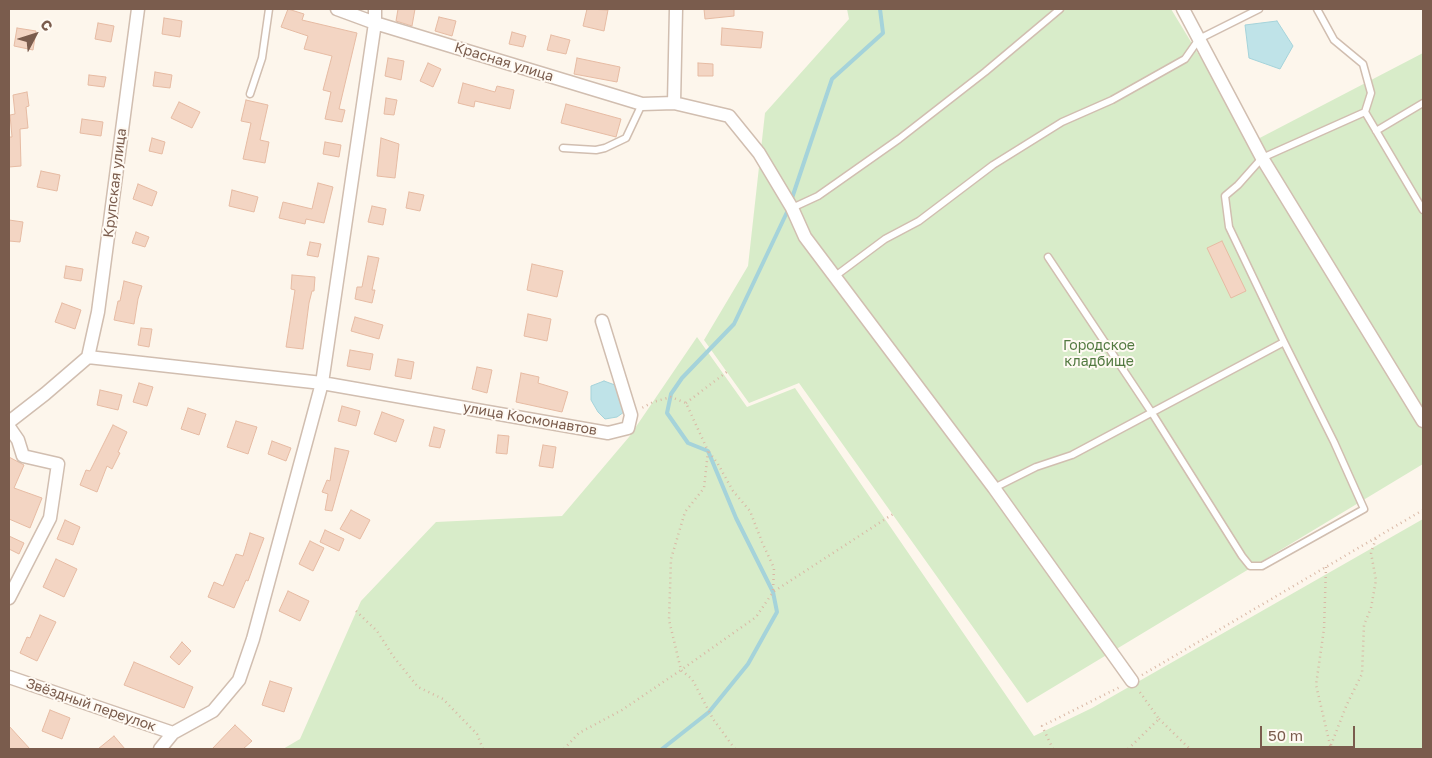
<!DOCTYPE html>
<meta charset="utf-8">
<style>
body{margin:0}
#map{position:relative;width:1432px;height:758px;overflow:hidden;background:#fdf6ec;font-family:"Golos Text",sans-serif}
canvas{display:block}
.frame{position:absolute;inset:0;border:10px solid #7a5c4d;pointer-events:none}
.north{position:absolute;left:10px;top:10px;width:50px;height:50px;-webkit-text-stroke:4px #fffaf3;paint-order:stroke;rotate:50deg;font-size:14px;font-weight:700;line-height:20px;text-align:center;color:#7a5c4d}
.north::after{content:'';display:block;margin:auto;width:18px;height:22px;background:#7a5c4d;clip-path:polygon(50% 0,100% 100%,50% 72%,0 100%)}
.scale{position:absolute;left:1260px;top:726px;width:95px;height:22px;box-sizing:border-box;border:2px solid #7a5c4d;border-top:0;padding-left:6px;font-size:15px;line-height:18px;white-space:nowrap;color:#7a5c4d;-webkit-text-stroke:4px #fffaf3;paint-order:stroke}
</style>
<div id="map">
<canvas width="1432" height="758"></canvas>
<div class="frame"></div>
<div class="north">С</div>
<div class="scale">50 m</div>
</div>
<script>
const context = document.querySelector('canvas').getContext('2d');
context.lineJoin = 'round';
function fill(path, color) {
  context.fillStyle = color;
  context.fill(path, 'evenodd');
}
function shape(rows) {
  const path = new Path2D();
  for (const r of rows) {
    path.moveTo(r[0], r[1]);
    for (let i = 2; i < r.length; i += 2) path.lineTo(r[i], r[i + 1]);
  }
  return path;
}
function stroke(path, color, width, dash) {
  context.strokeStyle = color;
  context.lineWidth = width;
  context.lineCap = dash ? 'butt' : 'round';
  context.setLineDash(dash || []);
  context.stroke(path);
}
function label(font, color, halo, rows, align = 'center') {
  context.font = font + ' "Golos Text",sans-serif';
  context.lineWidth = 4;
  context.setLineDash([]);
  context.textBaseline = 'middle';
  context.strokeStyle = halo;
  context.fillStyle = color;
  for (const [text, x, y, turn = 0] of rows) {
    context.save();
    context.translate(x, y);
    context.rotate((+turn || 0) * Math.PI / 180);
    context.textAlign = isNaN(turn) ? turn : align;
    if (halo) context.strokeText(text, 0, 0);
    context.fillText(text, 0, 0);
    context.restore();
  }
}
const green = shape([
 [847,9,1171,9,1252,142,1423,53,1423,464,1027,703,799,383,749,403,704,340,748,266,765,113,849,19],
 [697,337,747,407,795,388,1034,736,1092,708,1423,519,1423,749,283,749,300,739,361,601,436,522,562,516,629,437]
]);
const water = shape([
 [1277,21,1293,46,1280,69,1249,58,1245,25,1277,21],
 [604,381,615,385,619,398,624,412,617,417,605,419,598,412,591,400,591,386,604,381]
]);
const stream = shape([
 [791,201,832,79,883,33,880,9],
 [662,749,709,712,748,664,777,612,773,592,736,518,708,451,688,443,667,413,671,394,682,378,734,324,789,208]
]);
const building = shape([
 [288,9,304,14,302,20,357,33,339,109,345,110,342,122,325,119,331,92,323,90,332,56,304,49,308,36,281,27,288,9],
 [398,9,415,9,412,26,396,21,398,9],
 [587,9,608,10,604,31,583,26,587,9],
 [704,9,734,9,734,16,705,19,704,9],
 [439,17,456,21,452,36,435,31,439,17],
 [164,18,182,21,180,37,162,34,164,18],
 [98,23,114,26,111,42,95,39,98,23],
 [17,28,36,31,33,50,14,46,17,28],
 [722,28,763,32,761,48,721,45,722,28],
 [512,32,526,36,523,47,509,44,512,32],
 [551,35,570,40,566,54,547,50,551,35],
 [388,58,404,61,401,80,385,76,388,58],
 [577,58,620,67,617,82,574,74,577,58],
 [428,63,441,69,433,87,420,81,428,63],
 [698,63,713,64,713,76,698,76,698,63],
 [155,72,172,75,170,88,153,86,155,72],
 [89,75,106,77,104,87,88,85,89,75],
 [463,83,495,92,497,86,514,90,510,109,475,101,474,107,458,103,463,83],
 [27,92,29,106,26,107,28,128,20,129,21,166,9,167,9,137,12,137,10,115,15,114,13,95,27,92],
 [386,98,397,100,394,115,384,114,386,98],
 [246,100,268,105,260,140,269,142,265,163,243,159,251,123,241,121,246,100],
 [179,102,200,112,192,128,171,118,179,102],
 [566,104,621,119,616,137,561,123,566,104],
 [82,119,103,122,101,136,80,133,82,119],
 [152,138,165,142,162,154,149,151,152,138],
 [381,138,399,144,395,178,377,176,381,138],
 [325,142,341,145,339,157,323,154,325,142],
 [41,171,60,175,57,191,37,187,41,171],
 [318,183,333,187,324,223,306,219,305,224,279,218,283,202,312,209,318,183],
 [138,184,157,192,152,206,133,199,138,184],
 [232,190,258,197,254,212,229,206,232,190],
 [409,192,424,195,420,211,406,208,409,192],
 [372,206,386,209,383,225,368,222,372,206],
 [9,220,23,222,20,242,9,241,9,220],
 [136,232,149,237,145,247,132,243,136,232],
 [1222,241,1246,291,1231,298,1207,248,1222,241],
 [310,242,321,244,318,257,307,255,310,242],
 [368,256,379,258,372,290,375,290,372,303,355,299,357,287,362,287,368,256],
 [532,264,563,271,557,297,527,290,532,264],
 [66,266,83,269,81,281,64,278,66,266],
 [292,275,315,277,314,291,312,291,309,303,303,349,286,347,295,290,291,289,292,275],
 [124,281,142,286,138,299,134,324,114,320,118,301,120,301,124,281],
 [62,303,81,310,75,329,55,322,62,303],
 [528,314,551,319,547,341,524,336,528,314],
 [355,317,383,325,379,339,351,331,355,317],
 [141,328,152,329,149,347,138,345,141,328],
 [350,350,373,354,370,370,347,366,350,350],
 [398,359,414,362,411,379,395,376,398,359],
 [477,367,492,370,487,393,472,389,477,367],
 [521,373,539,377,538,383,568,392,562,412,516,402,521,373],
 [139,383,153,387,147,406,133,402,139,383],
 [100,390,122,395,118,410,97,405,100,390],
 [342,406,360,411,356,426,338,421,342,406],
 [188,408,206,414,199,435,181,429,188,408],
 [382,412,404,420,396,442,374,434,382,412],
 [236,421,257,427,248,454,227,447,236,421],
 [113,425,127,432,118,452,120,453,112,469,107,466,97,492,80,485,86,470,90,471,113,425],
 [434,427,445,430,440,448,429,446,434,427],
 [498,435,509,436,507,454,496,453,498,435],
 [272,441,291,448,286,461,268,454,272,441],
 [543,445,556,447,553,468,539,466,543,445],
 [335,448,349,451,332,511,325,510,328,494,322,492,327,480,330,481,335,448],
 [9,457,24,465,14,488,42,498,30,528,9,519,9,457],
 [351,510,370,520,360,539,340,529,351,510],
 [65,520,80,527,73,545,57,539,65,520],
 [325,530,344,539,339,551,320,542,325,530],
 [250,533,264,538,248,581,246,580,234,608,208,597,214,582,223,586,236,554,243,556,250,533],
 [9,536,24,543,19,554,9,549,9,536],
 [310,541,324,548,313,571,299,564,310,541],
 [56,559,77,569,64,597,43,587,56,559],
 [288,591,309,601,300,621,279,611,288,591],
 [40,615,56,622,37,661,20,653,27,637,30,638,40,615],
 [182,642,191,651,179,665,170,657,182,642],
 [134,662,193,687,184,708,124,685,134,662],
 [270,681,292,688,284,712,262,705,270,681],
 [50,710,70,718,62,739,42,731,50,710],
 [235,725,252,741,243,749,212,749,235,725],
 [9,726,30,749,9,749,9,726],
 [114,736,125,749,98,749,114,736]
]);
const path = shape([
 [686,403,728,371],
 [709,452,718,464,733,491,750,511,762,542,774,568,773,592],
 [1326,567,1324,629,1316,685,1331,749],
 [356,611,377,631,393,656,418,687,443,699,477,734,483,749],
 [1142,675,1423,510],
 [1159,719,1190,749],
 [1331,745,1347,704,1362,674,1364,625,1371,608,1376,580,1371,553,1376,538],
 [564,749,579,733,622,710,681,670,669,620,671,559,685,512,704,488,708,451,686,403,671,397,653,402,640,409],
 [735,749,713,719,692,679,681,670,756,617,773,592,893,514],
 [1053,749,1042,726,1122,686],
 [1128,749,1159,719,1139,691]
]);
const lane = shape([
 [250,94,262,58,269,9],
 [1365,112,1423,210],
 [1376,131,1423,103],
 [563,148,596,150,605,148,626,138,642,104],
 [792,208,818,196,899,139,985,72,1060,9],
 [1048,257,1152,413,1242,556,1250,566,1262,566,1364,509,1334,442,1284,342,1229,227,1225,196,1238,185,1262,158,1365,112,1371,93,1363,64,1334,40,1317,9],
 [834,277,885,239,919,221,993,165,1062,122,1112,100,1185,59,1199,39,1259,9],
 [994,488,1036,467,1072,455,1284,342]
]);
const street = shape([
 [337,9,375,23,642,104,674,103,729,116,759,153,792,208,805,237,994,488,1132,681],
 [1183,9,1262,158,1423,421],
 [674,103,676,9],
 [88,357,322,383,608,433,628,428,631,415,602,321],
 [88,357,98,312,138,9],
 [9,422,45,394,88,357],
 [9,427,18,440,23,456,58,464,50,518,9,598],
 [9,677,173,733],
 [160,749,173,733,213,711,239,680,253,639,322,383,375,23,375,9]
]);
const streetNames = [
 ["Красная улица",504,62,17],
 ["Крупская улица",115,183,-83],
 ["улица Космонавтов",530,419,10],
 ["Звёздный переулок",91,705,19]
];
const parkNames = [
 ["Городское",1099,346],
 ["кладбище",1099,362]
];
fill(green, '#d8ecc9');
fill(water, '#bfe3e8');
stroke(water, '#a5d3da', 1);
stroke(stream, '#a5d3da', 4);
fill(building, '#f3d5c3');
stroke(building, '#e6bba3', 1);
stroke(lane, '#d1beb0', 9);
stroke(street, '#d1beb0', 15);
stroke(path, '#d9b8a5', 2.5, [1, 4]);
stroke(lane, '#fff', 6);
stroke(street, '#fff', 12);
label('14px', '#7a5c4d', '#fffaf3', streetNames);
label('14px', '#537a41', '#fffaf3', parkNames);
</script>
